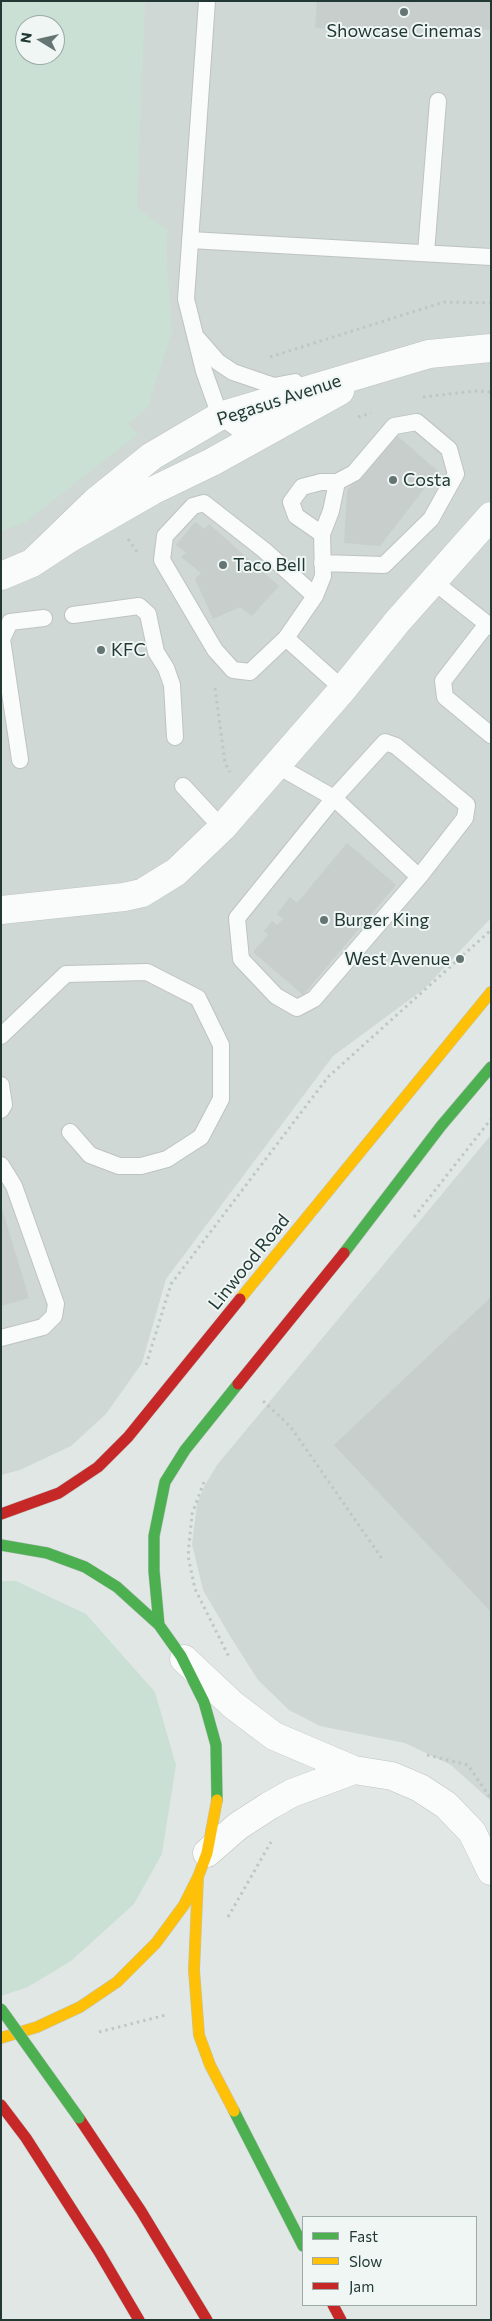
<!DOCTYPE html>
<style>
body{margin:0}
#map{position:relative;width:492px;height:2321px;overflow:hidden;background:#e1e7e5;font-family:Commissioner,sans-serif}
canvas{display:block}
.frame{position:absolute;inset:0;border:2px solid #213835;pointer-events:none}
.legend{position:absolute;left:302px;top:2216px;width:175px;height:90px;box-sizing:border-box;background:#eff6f3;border:1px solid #9daaa7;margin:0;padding:6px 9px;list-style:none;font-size:15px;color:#213835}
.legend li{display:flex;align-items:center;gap:10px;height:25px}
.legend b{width:25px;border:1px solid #9daaa7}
.north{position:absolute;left:15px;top:15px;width:50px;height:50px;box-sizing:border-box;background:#eff6f3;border:1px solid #9daaa7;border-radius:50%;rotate:279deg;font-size:14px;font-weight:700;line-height:20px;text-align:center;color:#213835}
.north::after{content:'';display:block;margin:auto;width:18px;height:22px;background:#647573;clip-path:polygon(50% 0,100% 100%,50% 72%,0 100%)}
</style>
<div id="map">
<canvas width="492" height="2321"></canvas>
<div class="frame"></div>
<ul class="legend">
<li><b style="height:6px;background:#4caf50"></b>Fast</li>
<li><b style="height:6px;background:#ffc107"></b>Slow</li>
<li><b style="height:6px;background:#c62828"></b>Jam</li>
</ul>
<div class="north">N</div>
</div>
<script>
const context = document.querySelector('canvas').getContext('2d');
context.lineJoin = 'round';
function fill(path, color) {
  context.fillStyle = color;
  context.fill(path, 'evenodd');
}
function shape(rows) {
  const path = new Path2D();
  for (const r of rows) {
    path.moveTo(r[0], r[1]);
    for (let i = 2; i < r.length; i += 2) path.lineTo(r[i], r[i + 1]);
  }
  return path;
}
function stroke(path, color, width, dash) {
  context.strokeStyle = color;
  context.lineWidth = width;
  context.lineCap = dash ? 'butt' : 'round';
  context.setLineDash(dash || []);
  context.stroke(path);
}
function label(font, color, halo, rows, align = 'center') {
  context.font = font + ' Commissioner,sans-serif';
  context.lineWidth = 4;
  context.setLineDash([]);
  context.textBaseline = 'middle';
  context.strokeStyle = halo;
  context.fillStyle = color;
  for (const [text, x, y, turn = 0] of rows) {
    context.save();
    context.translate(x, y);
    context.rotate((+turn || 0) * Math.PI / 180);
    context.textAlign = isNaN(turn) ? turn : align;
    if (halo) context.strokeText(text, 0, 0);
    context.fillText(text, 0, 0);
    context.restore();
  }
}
const built = shape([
 [1,1,491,1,491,918,424,989,333,1056,166,1279,142,1363,106,1414,71,1446,20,1470,1,1475],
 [25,25,55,25,55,55,25,55],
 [491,1135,491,1801,451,1765,405,1743,320,1726,289,1710,258,1680,230,1636,203,1590,192,1544,197,1504,205,1485,217,1465]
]);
const green = shape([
 [1,1,145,1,137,208,168,230,166,249,172,332,148,407,128,424,138,434,27,521,1,532],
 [25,25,55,25,55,55,25,55],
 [1,1581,16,1581,86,1614,155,1692,176,1765,162,1854,134,1904,71,1961,28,1987,1,1996]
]);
const building = shape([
 [317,1,491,1,491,23,489,30,412,25,410,34,315,28],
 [395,434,438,471,380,546,344,543,347,490],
 [195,522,205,529,209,524,279,586,252,616,240,607,213,619,195,579,201,573,181,557,186,553,176,545],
 [347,843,396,885,303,995,253,952,268,935,264,931,272,921,277,925,283,919,277,914,290,897,297,903],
 [1,1205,29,1298,1,1306],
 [491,1297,491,1612,334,1445]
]);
const path = shape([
 [270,357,444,302,491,303],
 [423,397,476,391,491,392],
 [358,417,371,413],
 [128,539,137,552],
 [215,688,225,763,230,772],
 [414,1217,491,1119],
 [146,1365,171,1284,328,1077,491,930],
 [263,1401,290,1426,383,1560],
 [204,1482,192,1514,188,1556,195,1589,229,1657],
 [427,1755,468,1765,491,1799],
 [228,1917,271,1842],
 [99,2032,166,2015]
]);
const lane = shape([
 [207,1,186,299,204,371,220,416,239,430,266,421],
 [190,240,491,257],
 [426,253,438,101],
 [198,339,218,362,233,372,274,386,295,382],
 [322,563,384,565,431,519,456,474,449,449,417,422,394,426,354,473,337,482,321,482,302,487,291,502,296,516,322,534,331,511,337,482],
 [433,581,491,627],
 [315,596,264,550,204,503,193,506,165,536,162,560,215,650,233,670,250,672,286,638,315,596,323,576,322,534],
 [73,615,139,606,148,614,156,652,166,668,172,685,175,737],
 [487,624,443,681,445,697,491,735],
 [286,638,343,689],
 [20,760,2,639,10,622,44,618],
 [276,765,334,798,237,918,241,959,276,996,297,1008,314,999,419,877,465,818,467,805,396,746,385,742,334,798,419,877],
 [183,786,222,828],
 [1,1036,66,974,147,972,198,998,221,1045,221,1099,201,1137,167,1159,141,1166,119,1166,90,1155,70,1132],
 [1,1085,4,1105,1,1110],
 [1,1165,14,1186,56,1304,54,1316,43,1327,1,1338]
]);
const street = shape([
 [32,563,95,502,152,456,220,416,429,354,491,348],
 [1,576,32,563,70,538,152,491,212,462,340,391],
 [1,910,124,897,142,893,176,872,222,828,343,689,397,622,491,516],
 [184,1659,233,1705,274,1736,354,1770,392,1776,420,1788,446,1805,472,1832,491,1871],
 [207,1853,238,1826,269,1806,292,1793,354,1770]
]);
const fast = shape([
 [344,1253,441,1126,491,1067],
 [1,1545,47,1553,85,1567,117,1587,159,1625,181,1656,204,1702,216,1745,217,1800],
 [159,1625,154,1571,154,1536,165,1482,185,1450,238,1384],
 [234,2111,303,2246]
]);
const slow = shape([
 [240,1299,491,992],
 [198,1877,194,1970,199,2035,210,2065,234,2111],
 [1,2038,37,2027,80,2007,117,1982,156,1943,184,1905,198,1877,207,1853,217,1800]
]);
const jam = shape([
 [238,1384,344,1253],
 [1,1514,59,1493,98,1467,128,1437,240,1299],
 [1,2105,26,2138,99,2252,139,2320],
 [79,2118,141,2211,207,2320],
 [333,2305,341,2320]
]);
const fastBridge = shape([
 [1,2009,79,2118]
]);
const markers = [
 [404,12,5,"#647573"],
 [393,480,5,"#647573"],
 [223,565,5,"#647573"],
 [101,650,5,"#647573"],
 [324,920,5,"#647573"],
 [460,959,5,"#647573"]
];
const poiNames = [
 ["Showcase Cinemas",404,31,"center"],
 ["Costa",403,480],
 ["Taco Bell",233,565],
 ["KFC",111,650],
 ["Burger King",334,920],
 ["West Avenue",450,959,"right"]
];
const streetNames = [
 ["Pegasus Avenue",279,400,-18],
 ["Linwood Road",249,1262,-51]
];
fill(built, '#cfd8d5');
fill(green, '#cae0d4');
fill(building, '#c8cecc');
stroke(lane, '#bec3c2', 18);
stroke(street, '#bec3c2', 29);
stroke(fast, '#bcc3c2', 12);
stroke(slow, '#bcc3c2', 12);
stroke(jam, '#bcc3c2', 12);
stroke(path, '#bfc7c5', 3, [2.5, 4]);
stroke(lane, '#fafbfb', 16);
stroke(street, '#fafbfb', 28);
stroke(fast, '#4caf50', 11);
stroke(slow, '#ffc107', 11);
stroke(jam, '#c62828', 11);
stroke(fastBridge, '#bcc3c2', 12, []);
stroke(fastBridge, '#4caf50', 11);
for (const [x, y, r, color] of markers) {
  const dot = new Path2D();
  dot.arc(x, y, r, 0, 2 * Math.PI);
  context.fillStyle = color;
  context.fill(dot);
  stroke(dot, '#eff6f3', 2);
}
label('18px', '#213835', '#eff6f3', poiNames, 'left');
label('18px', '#213835', '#eff6f3', streetNames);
</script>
